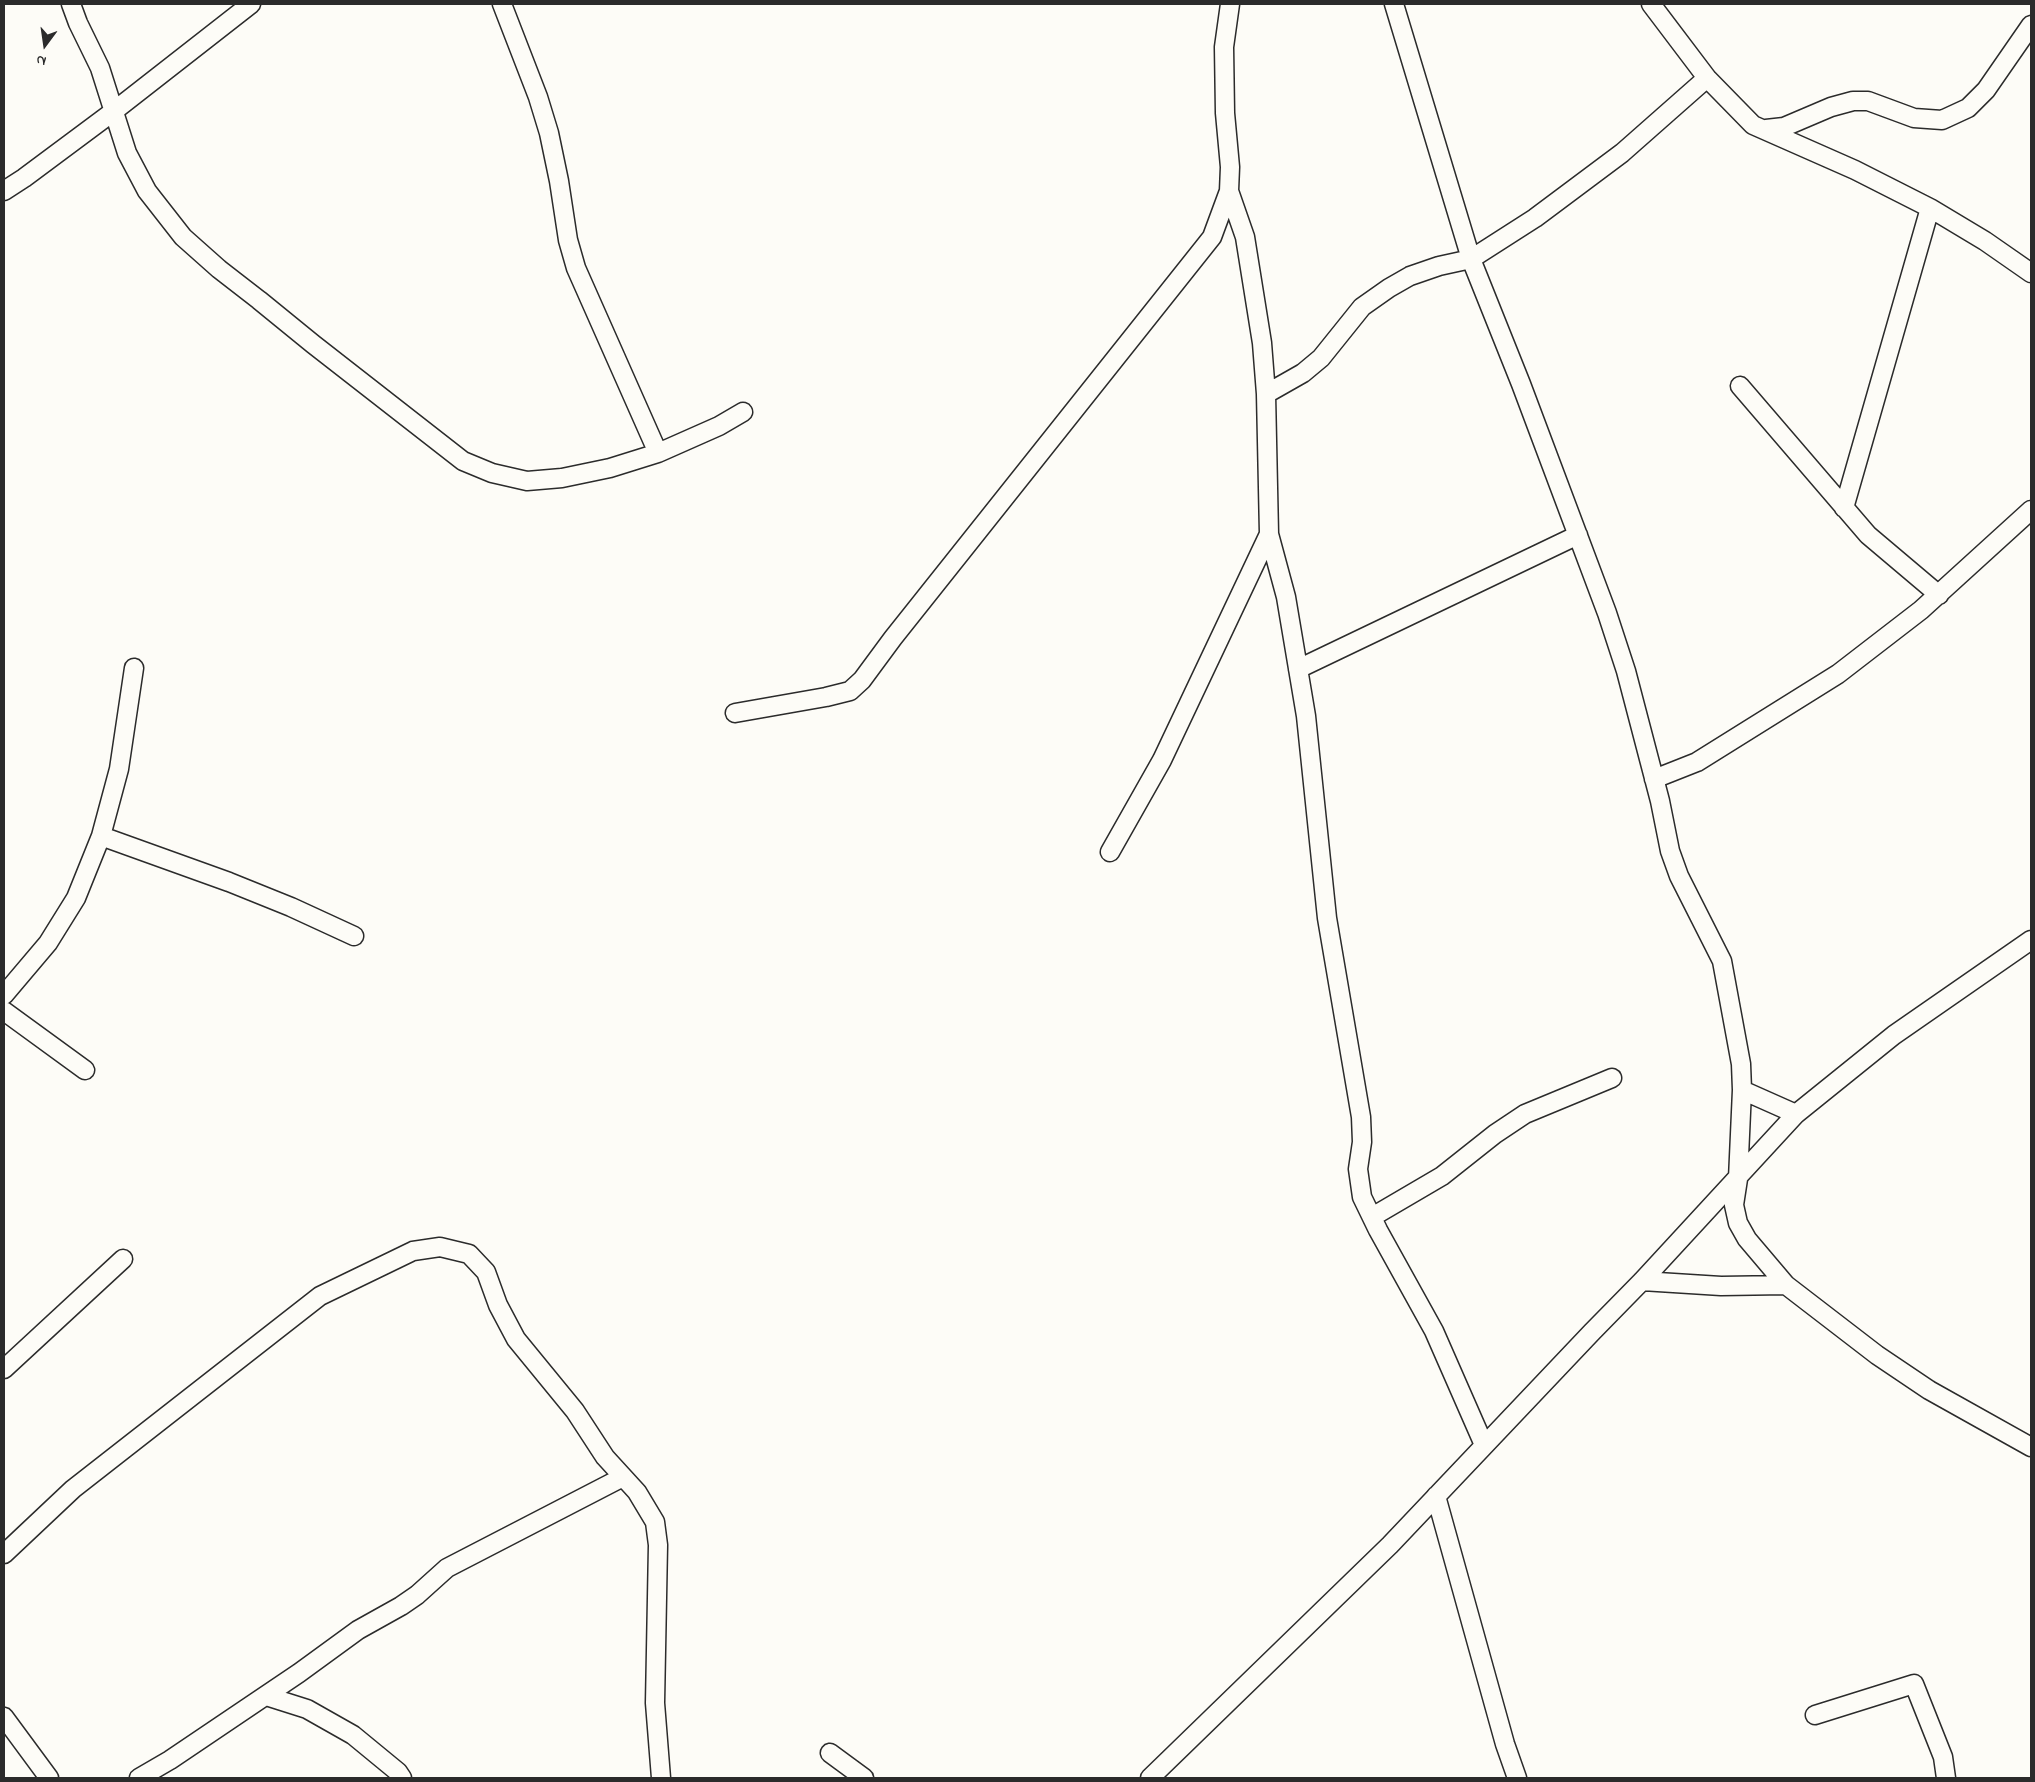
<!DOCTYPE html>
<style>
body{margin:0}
#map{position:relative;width:2035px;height:1782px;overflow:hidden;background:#fdfcf7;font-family:"Indie Flower",sans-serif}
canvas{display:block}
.frame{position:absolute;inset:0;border:5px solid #2b2b2b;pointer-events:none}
.north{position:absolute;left:20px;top:20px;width:50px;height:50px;-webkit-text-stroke:4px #fdfcf7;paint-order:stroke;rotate:194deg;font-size:14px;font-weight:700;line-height:20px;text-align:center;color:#2b2b2b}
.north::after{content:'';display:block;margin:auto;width:18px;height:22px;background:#2b2b2b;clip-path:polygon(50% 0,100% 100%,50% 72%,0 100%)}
</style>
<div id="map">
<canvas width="2035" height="1782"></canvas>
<div class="frame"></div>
<div class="north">N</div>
</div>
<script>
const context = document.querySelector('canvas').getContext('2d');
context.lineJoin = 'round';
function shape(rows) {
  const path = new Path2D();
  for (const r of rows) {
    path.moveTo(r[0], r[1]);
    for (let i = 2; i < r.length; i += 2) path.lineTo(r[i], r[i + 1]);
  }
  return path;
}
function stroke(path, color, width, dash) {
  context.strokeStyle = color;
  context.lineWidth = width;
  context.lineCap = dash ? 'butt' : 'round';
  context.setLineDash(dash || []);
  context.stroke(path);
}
const minor = shape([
 [71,4,78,23,100,68,127,153,147,191,183,237,219,269,259,300,313,344,463,461,492,473,527,481,562,478,610,468,658,453,719,426,743,412],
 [502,4,538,97,549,133,559,181,568,240,576,268,658,453],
 [1394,4,1471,259,1521,384,1607,613,1626,671,1660,801,1670,851,1679,876,1722,961,1741,1064,1742,1090,1738,1179,1734,1205,1738,1223,1747,1239,1786,1285,1877,1355,1929,1390,2031,1447],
 [1651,4,1707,78,1753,125,1855,170,1930,208,1985,241,2031,273],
 [1766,129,1784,127,1831,107,1853,101,1868,101,1914,118,1942,120,1968,108,1986,90,2031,25],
 [4,191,24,178,114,111,251,4],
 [1229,191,1245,237,1262,343,1266,394,1269,534,1286,597,1306,716,1327,918,1361,1117,1362,1142,1358,1169,1362,1197,1378,1230,1434,1331,1484,1445],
 [1740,386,1868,535,1939,595],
 [1266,394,1303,373,1321,358,1362,307,1389,288,1410,276,1439,266,1471,259,1535,218,1622,153,1707,78],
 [1844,508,1930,208],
 [1298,669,1578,535],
 [735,713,826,697,850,691,862,680,893,638,1212,237,1229,191,1230,167,1225,113,1224,47,1230,4],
 [1654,779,1697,762,1838,674,1921,610,2031,510],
 [101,836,229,882,291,907,354,936],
 [1110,852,1162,760,1269,534],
 [4,995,48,943,76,898,101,836,119,769,134,668],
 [4,1011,85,1070],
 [1742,1090,1796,1114],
 [1372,1217,1442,1176,1495,1134,1525,1114,1612,1078],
 [1642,1281,1721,1286,1786,1285],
 [4,1369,123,1259],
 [1436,1496,1505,1744,1517,1778],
 [4,1554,73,1489,320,1296,413,1251,440,1247,469,1254,486,1272,498,1305,516,1339,575,1411,605,1457,637,1492,655,1522,658,1545,655,1703,661,1778],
 [266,1696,307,1709,353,1735,398,1772,402,1778],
 [1815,1715,1914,1684,1943,1757,1946,1778],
 [4,1717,49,1778],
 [830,1753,864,1778],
 [139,1778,170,1760,299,1673,358,1630,401,1606,417,1595,447,1568,623,1477],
 [1150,1778,1390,1545,1592,1332,1642,1281,1796,1114,1894,1035,2031,940]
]);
stroke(minor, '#2b2b2b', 21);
stroke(minor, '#fdfcf7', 18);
</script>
